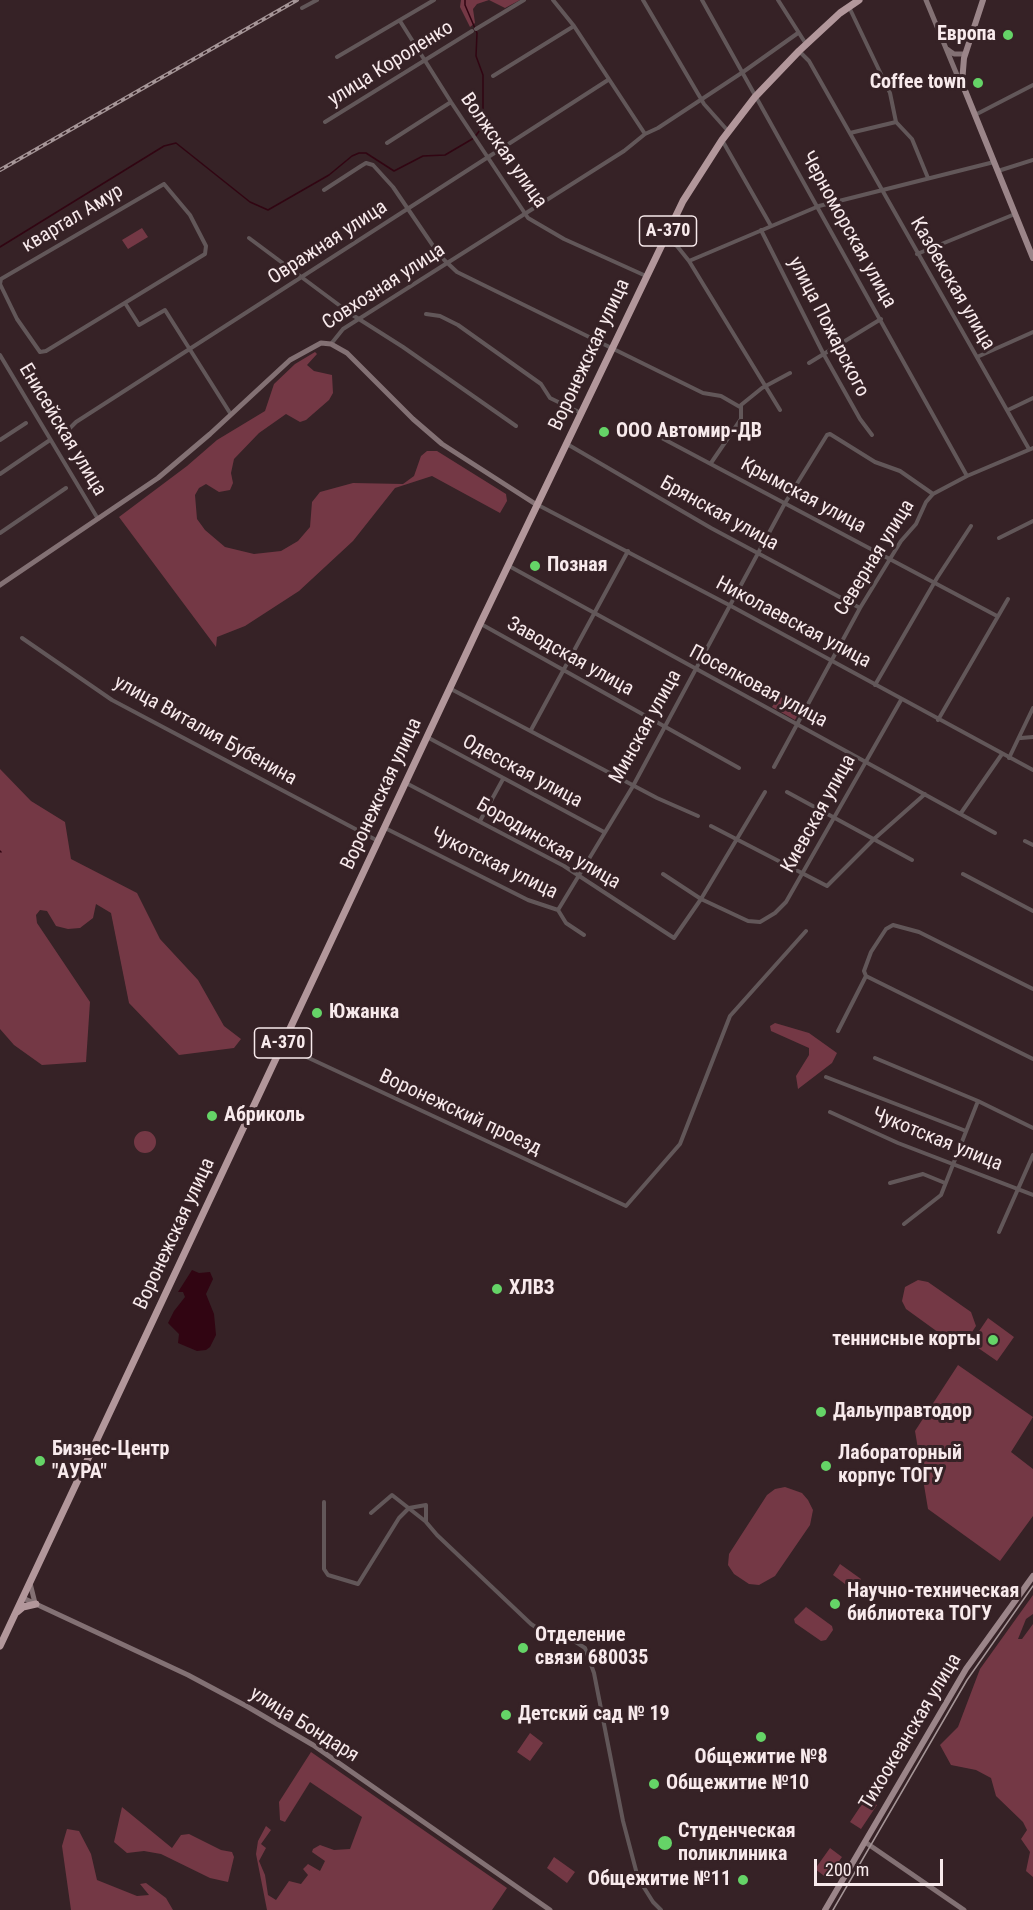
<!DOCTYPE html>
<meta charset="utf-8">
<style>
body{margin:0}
#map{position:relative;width:1033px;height:1910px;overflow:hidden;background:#362226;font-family:"Roboto Condensed",sans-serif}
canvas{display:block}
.scale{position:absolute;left:814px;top:1859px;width:129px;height:27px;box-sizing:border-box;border:3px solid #f8eaec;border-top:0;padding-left:8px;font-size:18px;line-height:21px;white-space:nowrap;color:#f8eaec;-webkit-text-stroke:4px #362226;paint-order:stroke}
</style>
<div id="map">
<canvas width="1033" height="1910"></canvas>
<div class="scale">200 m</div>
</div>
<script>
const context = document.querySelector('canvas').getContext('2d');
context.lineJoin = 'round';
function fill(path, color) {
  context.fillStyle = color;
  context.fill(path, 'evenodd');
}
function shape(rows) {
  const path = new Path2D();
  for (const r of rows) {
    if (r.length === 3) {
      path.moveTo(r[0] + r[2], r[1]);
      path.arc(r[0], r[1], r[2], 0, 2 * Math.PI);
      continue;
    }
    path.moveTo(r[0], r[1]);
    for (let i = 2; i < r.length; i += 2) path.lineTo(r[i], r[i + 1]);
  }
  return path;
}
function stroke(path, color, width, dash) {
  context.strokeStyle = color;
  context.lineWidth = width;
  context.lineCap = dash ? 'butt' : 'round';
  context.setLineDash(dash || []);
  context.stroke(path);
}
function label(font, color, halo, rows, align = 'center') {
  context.font = font + ' "Roboto Condensed",sans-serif';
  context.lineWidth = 6;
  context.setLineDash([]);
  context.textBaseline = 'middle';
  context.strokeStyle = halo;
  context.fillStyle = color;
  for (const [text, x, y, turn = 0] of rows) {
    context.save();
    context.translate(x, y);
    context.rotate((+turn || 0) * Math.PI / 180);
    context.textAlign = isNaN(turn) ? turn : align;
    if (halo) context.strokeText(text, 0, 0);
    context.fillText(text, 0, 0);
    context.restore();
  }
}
const green = shape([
 [461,0,520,0,505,8,489,0,477,4,473,9,475,23,470,27,460,7],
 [142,228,148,237,128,249,122,240],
 [315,352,317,354,307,365,314,371,332,375,333,393,329,400,306,420,300,422,286,414,259,433,234,459,231,473,233,483,230,490,219,492,206,484,199,488,195,495,197,519,205,530,225,547,254,554,281,551,298,541,310,527,312,502,320,492,353,483,403,484,414,476,421,456,427,451,437,451,506,494,507,501,500,513,432,476,395,488,353,541,299,591,245,626,217,637,216,647,119,517,187,466,217,440,265,411,274,384,295,364],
 [779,696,801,709,795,720,772,707],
 [0,769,31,801,65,822,71,859,137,893,160,939,198,980,224,1026,241,1039,234,1048,179,1055,129,1003,111,913,96,904,93,918,80,928,68,929,56,926,47,911,40,910,36,915,37,923,90,1002,86,1062,42,1065,14,1045,0,1029],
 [775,1023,809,1033,837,1053,832,1063,798,1089,796,1076,809,1055,809,1048,771,1031,770,1026],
 [145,1142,11],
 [918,1280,928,1282,971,1312,976,1326,968,1338,953,1343,906,1309,902,1301,905,1287],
 [988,1318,1014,1337,997,1361,971,1343],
 [958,1365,1033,1417,1011,1452,1033,1469,1033,1516,1000,1561,928,1509,915,1431],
 [785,1487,802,1493,808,1500,813,1510,810,1525,775,1576,759,1585,749,1584,734,1574,728,1565,729,1554,767,1495,775,1489],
 [840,1564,861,1579,853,1590,833,1575],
 [1033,1595,1033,1614,1026,1619,1018,1639,1022,1639,1033,1624,1033,1877,1026,1871,1030,1852,1021,1839,1027,1830,1023,1822,996,1796,991,1778,976,1770,951,1765,940,1745,958,1727,980,1669],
 [806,1607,832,1626,833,1630,826,1640,821,1641,795,1623,794,1619],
 [530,1733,543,1743,530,1761,517,1752],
 [311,1752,507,1888,492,1910,267,1910,256,1854,258,1841,266,1826,271,1830,261,1844,266,1848,259,1861,265,1875,268,1895,276,1900,289,1881,301,1884,308,1875,303,1869,308,1864,320,1871,325,1861,312,1852,313,1849,320,1845,334,1850,350,1849,362,1817,310,1782,285,1822,280,1820,279,1802],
 [866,1798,877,1805,861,1829,850,1822],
 [122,1807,172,1848,181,1835,189,1834,221,1850,232,1852,234,1857,228,1882,210,1878,161,1854,144,1851,127,1853,114,1842],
 [67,1829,79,1831,91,1854,97,1880,137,1896,149,1895,140,1884,146,1883,166,1898,173,1910,71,1910,62,1846],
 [830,1848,842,1857,827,1878,815,1869],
 [554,1857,575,1872,567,1883,547,1868]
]);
const water = shape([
 [192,1270,199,1273,210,1272,213,1279,206,1294,214,1314,216,1335,210,1347,206,1350,197,1351,178,1343,179,1334,168,1323,174,1311,185,1297,183,1292,178,1292]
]);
const stream = shape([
 [0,247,164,146,176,143,250,202,268,210,329,175,352,156,359,153,366,153,394,171,423,156,445,155,474,138,480,130,483,118,483,75,476,56,477,33,465,5,465,0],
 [0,851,1,852]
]);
const street = shape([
 [553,0,574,26,645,134],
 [643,0,704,104,728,131],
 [702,0,967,476],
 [778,0,806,44],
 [849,7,890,93,896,122,912,139,928,178],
 [302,8,317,0],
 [400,21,451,102,528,218,564,239,646,276],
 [476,29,524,0],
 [799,51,809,61,1029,449],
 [337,57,434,0],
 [493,76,574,26],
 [975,115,1033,85],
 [325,122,472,31],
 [850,133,896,122],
 [722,140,771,226],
 [387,143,451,102],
 [998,171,1033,160],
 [164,184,190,215,206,246,205,254,46,351,40,352,17,319,0,284,1,279,164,184],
 [324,190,361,166,366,163,373,165,393,187,440,256,457,272,703,393,721,396,740,407],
 [761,230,823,353,860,419,872,435],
 [249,238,351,314,403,347,516,426],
 [665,239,677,246,689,261,780,410],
 [917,254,1015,214],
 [689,261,819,206,994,162],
 [125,303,139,325,165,310,230,413],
 [426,314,440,316,458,325,541,384,550,398,581,413],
 [331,344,343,329,624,151,645,134,658,128,743,72,798,33],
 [0,355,98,519],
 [977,357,1033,332],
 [809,363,881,319],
 [1008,410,1033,398],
 [65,433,76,422,608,80],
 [658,436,997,616],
 [0,440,26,423],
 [567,444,711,528,860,608],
 [711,463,741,419,741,405,762,388,790,373],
 [0,474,50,440],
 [538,505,731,606,1033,770],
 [0,533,66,488],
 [999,538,1033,521],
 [509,566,995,833],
 [481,624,739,768],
 [22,638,112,700,378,841],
 [875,685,937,578,971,526],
 [451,689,657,798,698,816],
 [938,720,1008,599],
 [531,730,628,551],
 [427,737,604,832],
 [1021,738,1033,737],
 [1009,758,1033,708],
 [774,767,860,608,901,541,916,524,926,502,933,494,967,476,1033,448],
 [406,783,564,866,674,938,701,899,765,792],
 [787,792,912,860],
 [961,813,1002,754],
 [480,821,503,779],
 [711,826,827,886,874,839,925,794],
 [385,828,528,900,558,910,566,923,584,935],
 [1025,841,1033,845],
 [663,874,701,899,748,921,760,922,775,913,786,902,901,700],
 [963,874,1033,911],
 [558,910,633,786,785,503,827,435,830,434,875,462,900,471,933,494],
 [866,976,1033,1059],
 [838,1031,866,976,864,971,871,952,886,929,893,925,919,932,1033,989],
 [283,1046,626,1206,680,1144,730,1016,806,931],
 [875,1058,978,1101,1033,1128],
 [826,1077,966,1131],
 [830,1112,898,1143,1033,1195],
 [890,1183,923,1174,945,1183],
 [904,1224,941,1195,978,1101],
 [999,1232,1033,1155],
 [324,1502,324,1569,328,1575,358,1584,399,1518,409,1508,426,1505,426,1522,437,1535,531,1624,540,1630,571,1639,585,1648,594,1673,623,1821,638,1878,653,1902,661,1910],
 [371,1513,392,1495,425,1521]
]);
const secondary = shape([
 [926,0,962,87],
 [947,49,954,54,965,54],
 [0,585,158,478,210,434,290,360,321,343,331,344,347,353,413,419,442,444,537,505],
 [30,1583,35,1603],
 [23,1598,188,1675,248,1707,313,1745,550,1910],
 [865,1842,964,1910]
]);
const primary = shape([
 [983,0,964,58,962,83,1033,258],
 [825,1910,966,1669,1033,1576]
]);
const highway = shape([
 [17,1612,23,1607,36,1604],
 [0,1646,480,624,683,201,722,140,755,97,799,51,840,13,859,0]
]);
const tram = shape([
 [833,1910,967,1680,1033,1586]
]);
const rail = shape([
 [0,170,297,0]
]);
const markers = [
 [1008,35,6,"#65d467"],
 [978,83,6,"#65d467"],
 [604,432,6,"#65d467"],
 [535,566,6,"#65d467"],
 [317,1013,6,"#65d467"],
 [212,1116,6,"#65d467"],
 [497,1289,6,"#65d467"],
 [993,1340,6,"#65d467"],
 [821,1412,6,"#65d467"],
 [40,1461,6,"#65d467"],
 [826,1466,6,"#65d467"],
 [835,1604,6,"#65d467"],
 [523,1648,6,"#65d467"],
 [506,1715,6,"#65d467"],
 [761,1737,6,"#65d467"],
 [654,1784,6,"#65d467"],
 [665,1843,8,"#65d467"],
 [743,1880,6,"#65d467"]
];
const shields = [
 [668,231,57],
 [283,1043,57]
];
const shieldNames = [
 ["А-370",668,231],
 ["А-370",283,1043]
];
const poiNames = [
 ["Европа",996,35,"right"],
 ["Coffee town",966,83,"right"],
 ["ООО Автомир-ДВ",616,432],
 ["Позная",547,566],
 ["Южанка",329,1013],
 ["Абриколь",224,1116],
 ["ХЛВЗ",509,1289],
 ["теннисные корты",981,1340,"right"],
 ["Дальуправтодор",833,1412],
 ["Бизнес-Центр",52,1450],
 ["\"АУРА\"",52,1473],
 ["Лабораторный",838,1454],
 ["корпус ТОГУ",838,1477],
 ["Научно-техническая",847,1592],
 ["библиотека ТОГУ",847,1615],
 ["Отделение",535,1636],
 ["связи 680035",535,1659],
 ["Детский сад № 19",518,1715],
 ["Общежитие №8",761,1758,"center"],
 ["Общежитие №10",666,1784],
 ["Студенческая",678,1832],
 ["поликлиника",678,1855],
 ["Общежитие №11",731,1880,"right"]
];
const streetNames = [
 ["улица Короленко",391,64,-32],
 ["Волжская улица",503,151,55],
 ["квартал Амур",73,219,-31],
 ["Черноморская улица",848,230,61],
 ["Овражная улица",328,243,-33],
 ["Казбекская улица",952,284,60],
 ["Совхозная улица",384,287,-33],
 ["улица Пожарского",828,327,63],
 ["Воронежская улица",590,355,-65],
 ["Енисейская улица",62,430,59],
 ["Крымская улица",803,496,28],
 ["Брянская улица",719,514,29],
 ["Северная улица",875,558,-58],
 ["Николаевская улица",793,623,28],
 ["Заводская улица",570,657,29],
 ["Поселковая улица",758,687,28],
 ["Минская улица",646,727,-61],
 ["улица Виталия Бубенина",205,731,29],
 ["Одесская улица",522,772,28],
 ["Воронежская улица",382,794,-65],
 ["Киевская улица",819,814,-61],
 ["Бородинская улица",548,844,30],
 ["Чукотская улица",494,864,26],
 ["Воронежский проезд",460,1113,25],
 ["Чукотская улица",937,1140,22],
 ["Воронежская улица",175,1234,-65],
 ["улица Бондаря",304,1725,32],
 ["Тихоокеанская улица",911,1732,-59]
];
fill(green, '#743845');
fill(water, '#310512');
stroke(stream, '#310512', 1.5);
stroke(street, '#625759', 4);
stroke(secondary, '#837174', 5);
stroke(primary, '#9b8589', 6);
stroke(highway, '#b2979b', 7);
stroke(tram, '#a59597', 1.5);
stroke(rail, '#a59597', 4);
stroke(rail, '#362226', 1.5, [4.5]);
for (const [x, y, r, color] of markers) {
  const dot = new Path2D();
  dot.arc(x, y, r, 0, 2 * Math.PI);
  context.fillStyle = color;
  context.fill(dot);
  stroke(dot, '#362226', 2);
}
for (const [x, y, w] of shields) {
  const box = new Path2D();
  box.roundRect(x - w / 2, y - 15, w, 30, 4.5);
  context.fillStyle = '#362226';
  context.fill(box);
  stroke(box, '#f8eaec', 1.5);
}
label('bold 18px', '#f8eaec', null, shieldNames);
label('bold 20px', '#f8eaec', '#362226', poiNames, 'left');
label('20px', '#f8eaec', '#362226', streetNames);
</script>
